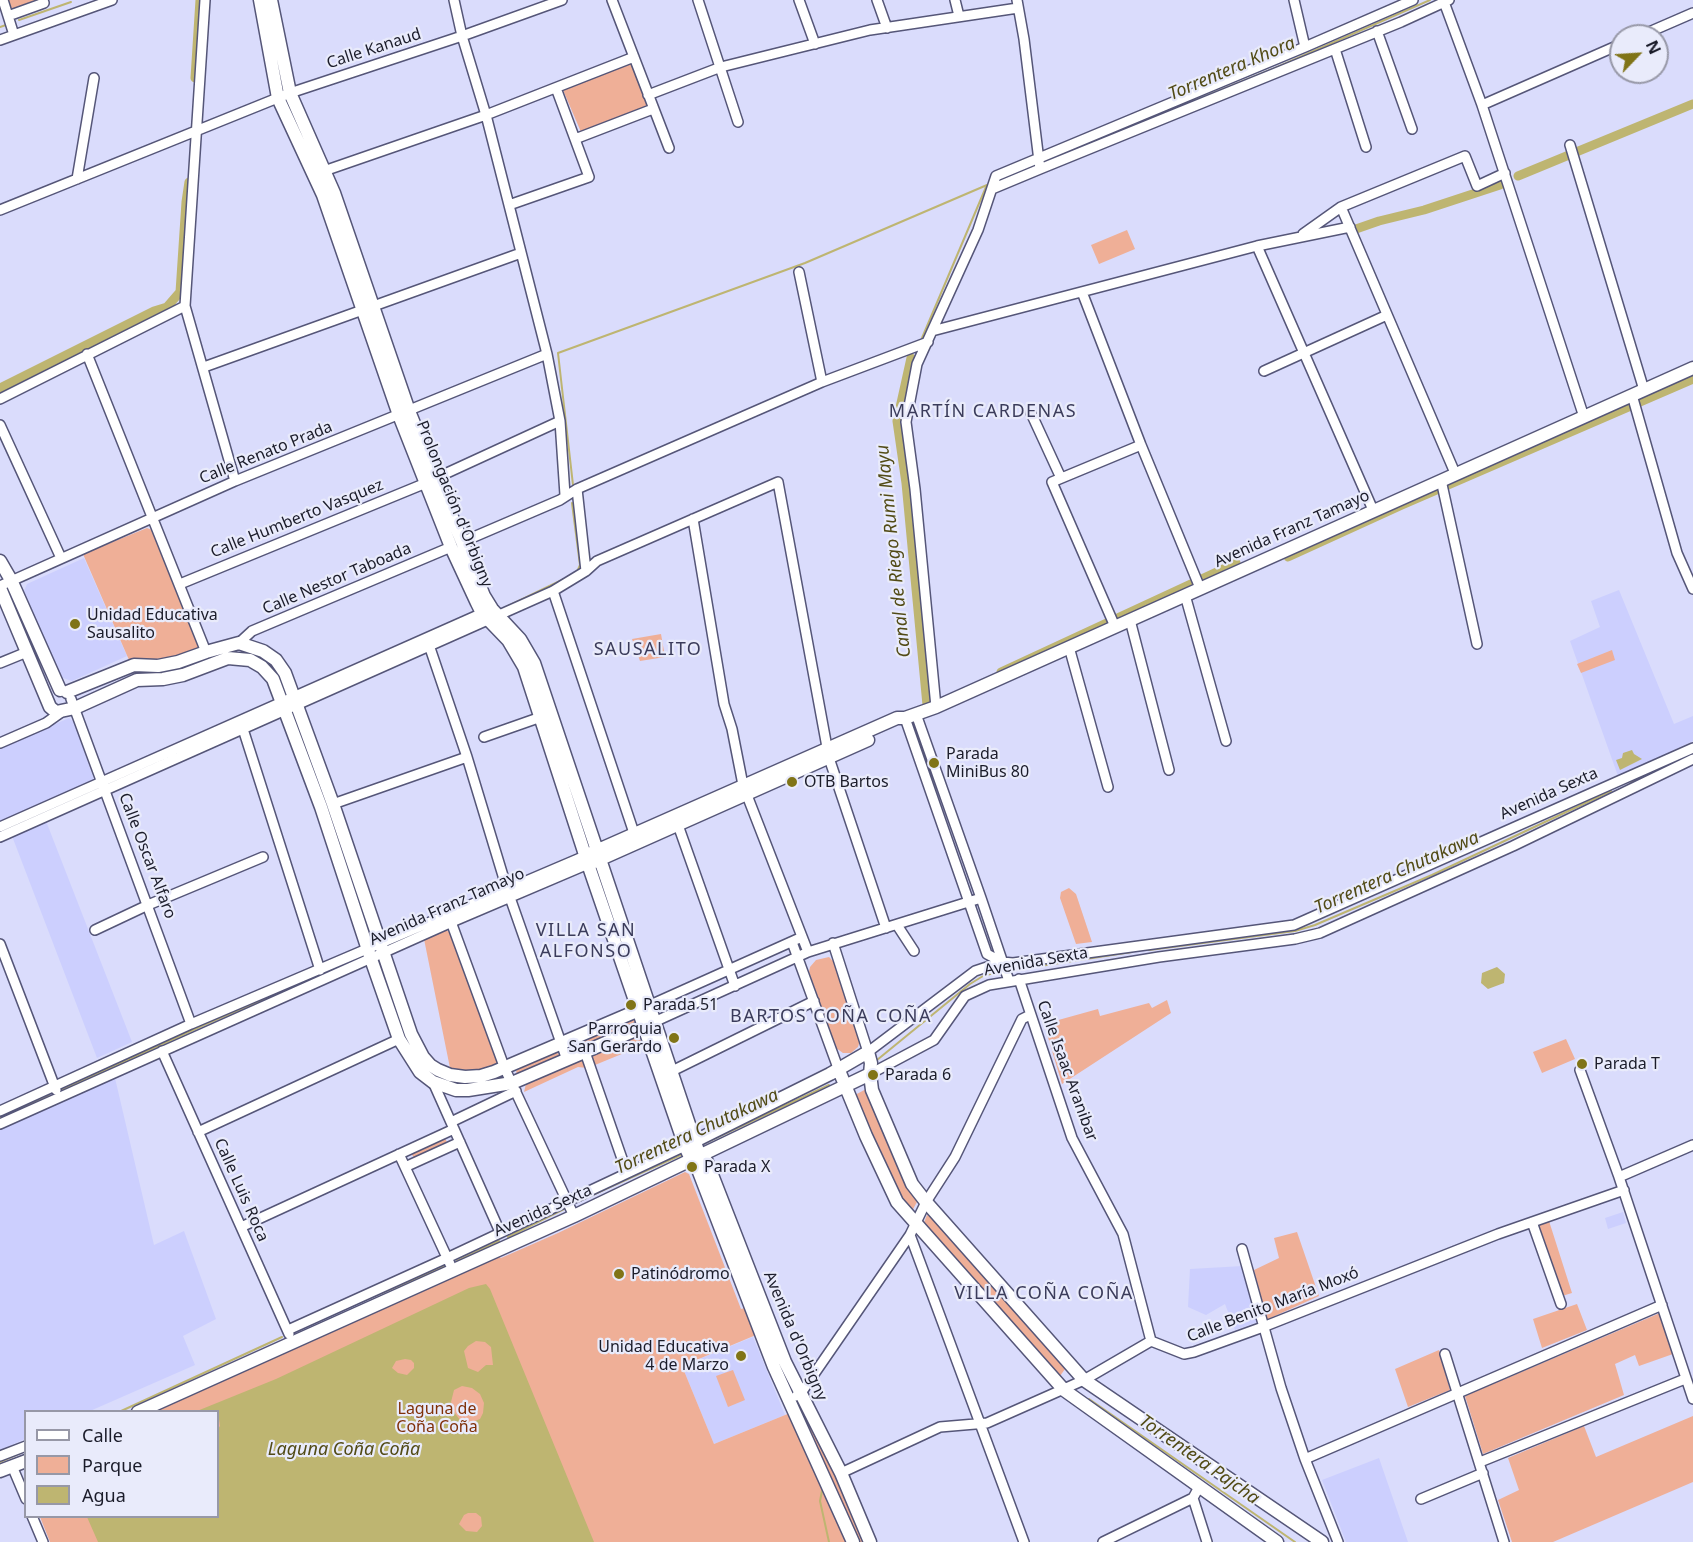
<!DOCTYPE html>
<meta charset="utf-8">
<style>
body{margin:0}
#map{position:relative;width:1693px;height:1542px;overflow:hidden;background:#dadcfc;font-family:"Noto Sans",sans-serif}
canvas{display:block}
.legend{position:absolute;left:24px;top:1410px;width:195px;height:108px;box-sizing:border-box;background:#e9ebfb;border:2px solid #9798a7;margin:0;padding:8px 10px;list-style:none;font-size:18px;color:#1b1c2a}
.legend li{display:flex;align-items:center;gap:12px;height:30px}
.legend b{width:30px;border:2px solid #9798a7}
.north{position:absolute;left:1609px;top:24px;width:60px;height:60px;box-sizing:border-box;background:#e9ebfb;border:2px solid #9798a7;border-radius:50%;rotate:65deg;font-size:16px;font-weight:700;line-height:24px;text-align:center;color:#1b1c2a}
.north::after{content:'';display:block;margin:auto;width:21px;height:27px;background:#807417;clip-path:polygon(50% 0,100% 100%,50% 72%,0 100%)}
</style>
<div id="map">
<canvas width="1693" height="1542"></canvas>
<ul class="legend">
<li><b style="height:8px;background:#fff"></b>Calle</li>
<li><b style="height:16px;background:#efaf97"></b>Parque</li>
<li><b style="height:16px;background:#beb571"></b>Agua</li>
</ul>
<div class="north">N</div>
</div>
<script>
const context = document.querySelector('canvas').getContext('2d');
context.lineJoin = 'round';
function fill(path, color) {
  context.fillStyle = color;
  context.fill(path, 'evenodd');
}
function shape(rows) {
  const path = new Path2D();
  for (const r of rows) {
    path.moveTo(r[0], r[1]);
    for (let i = 2; i < r.length; i += 2) path.lineTo(r[i], r[i + 1]);
  }
  return path;
}
function stroke(path, color, width, dash) {
  context.strokeStyle = color;
  context.lineWidth = width;
  context.lineCap = dash ? 'butt' : 'round';
  context.setLineDash(dash || []);
  context.stroke(path);
}
function label(font, color, halo, rows, align = 'center') {
  context.font = font + ' "Noto Sans",sans-serif';
  context.lineWidth = 4.5;
  context.setLineDash([]);
  context.textBaseline = 'middle';
  context.strokeStyle = halo;
  context.fillStyle = color;
  for (const [text, x, y, turn = 0] of rows) {
    context.save();
    context.translate(x, y);
    context.rotate((+turn || 0) * Math.PI / 180);
    context.textAlign = isNaN(turn) ? turn : align;
    if (halo) context.strokeText(text, 0, 0);
    context.fillText(text, 0, 0);
    context.restore();
  }
}
const built = shape([
 [84,558,127,656,72,681,60,677,24,591,27,584],
 [1619,590,1674,724,1693,716,1693,741,1618,776,1570,641,1600,627,1591,601],
 [69,718,74,722,94,780,0,822,0,748],
 [46,821,132,1042,97,1058,12,836],
 [115,1078,154,1245,184,1231,216,1319,183,1336,195,1365,90,1411,26,1412,25,1439,0,1450,0,1130],
 [1623,1212,1626,1223,1608,1229,1605,1218],
 [1243,1266,1258,1322,1235,1330,1225,1304,1206,1315,1188,1307,1190,1269],
 [753,1337,785,1415,714,1444,682,1366],
 [1379,1458,1408,1542,1346,1542,1322,1480]
]);
const green = shape([
 [7,0,39,0,10,11],
 [631,63,647,106,581,132,563,90],
 [1127,230,1135,249,1099,264,1091,245],
 [147,528,152,530,199,645,197,650,178,658,129,660,83,554],
 [661,634,665,657,640,661,632,639],
 [1612,650,1615,660,1581,673,1577,664],
 [1069,888,1076,894,1092,942,1076,944,1060,898,1061,892],
 [443,930,451,932,498,1063,496,1067,472,1071,450,1068,424,939],
 [829,957,835,963,860,1040,858,1047,851,1053,843,1053,836,1048,809,972,810,967,816,960],
 [1167,1000,1171,1013,1062,1084,1044,1024,1098,1009,1100,1016,1149,1003,1152,1008],
 [633,1018,635,1021,633,1026,573,1050,571,1048,571,1045],
 [629,1038,637,1038,646,1044,595,1065,592,1059,594,1054],
 [1566,1039,1575,1059,1542,1073,1533,1052],
 [556,1051,559,1055,559,1057,518,1075,516,1072,518,1068],
 [579,1060,584,1062,587,1068,578,1067,524,1092,526,1084],
 [868,1088,906,1185,917,1202,912,1211,895,1191,855,1095],
 [445,1137,447,1143,414,1158,411,1153],
 [685,1172,689,1174,741,1309,745,1308,756,1335,682,1366,714,1444,790,1413,846,1542,50,1542,40,1517,218,1516,218,1412,151,1411,499,1257,501,1258,558,1233],
 [927,1215,932,1217,1065,1369,1060,1376,923,1225],
 [1549,1221,1572,1293,1562,1296,1538,1225],
 [1297,1232,1319,1296,1266,1320,1254,1270,1279,1258,1274,1238],
 [1577,1304,1587,1330,1542,1348,1533,1319],
 [1660,1313,1673,1354,1639,1366,1635,1355,1615,1364,1624,1395,1483,1454,1465,1396],
 [1439,1350,1450,1390,1408,1407,1395,1369],
 [733,1370,745,1400,728,1407,716,1376],
 [802,1406,837,1479,864,1542,858,1542,799,1407],
 [1693,1416,1693,1482,1553,1542,1512,1542,1498,1500,1519,1490,1508,1458,1584,1426,1596,1457]
]);
const water = shape([
 [1632,750,1634,754,1642,759,1620,770,1616,760,1622,758,1623,753],
 [1497,967,1505,974,1504,983,1488,989,1481,983,1482,973],
 [486,1284,490,1289,594,1542,98,1542,87,1517,218,1516,218,1429,220,1426,218,1412,197,1411,276,1379,469,1288],
 [476,1341,485,1342,491,1347,493,1365,486,1365,478,1372,468,1368,464,1351,468,1346],
 [405,1359,411,1360,414,1363,414,1368,407,1375,398,1373,392,1368,396,1361],
 [462,1386,472,1388,480,1394,484,1403,483,1413,480,1419,470,1423,460,1420,454,1412,451,1402,454,1390],
 [468,1513,476,1513,481,1517,482,1526,477,1532,466,1531,459,1524,464,1515]
]);
const stream = shape([
 [19,20,71,2],
 [0,27,6,25],
 [1044,162,1275,68,1430,0],
 [999,181,1035,166],
 [922,338,986,187],
 [573,485,558,353,805,263,987,185],
 [572,503,580,565,577,572],
 [504,608,564,579],
 [1631,782,1693,753],
 [387,946,400,940],
 [1149,950,1295,931,1315,925,1432,875,1611,791],
 [1007,971,1132,952],
 [877,1060,970,984,983,976,1001,971],
 [62,1090,206,1024,362,957],
 [0,1118,49,1096],
 [701,1145,829,1085],
 [577,1202,683,1154],
 [508,1237,564,1209],
 [457,1261,499,1241],
 [351,1306,445,1266],
 [1089,1399,1295,1542],
 [119,1412,282,1337],
 [0,1462,23,1452],
 [822,1491,820,1501,829,1542]
]);
const canal = shape([
 [195,78,200,0],
 [1518,176,1693,104],
 [1356,229,1379,221,1424,210,1500,185],
 [911,358,897,421,906,483,927,705,937,701],
 [0,388,154,311,167,307,180,292,186,202,189,182],
 [1288,557,1402,505,1693,379],
 [1001,672,1236,563]
]);
const minor = shape([
 [3,0,14,35],
 [205,0,185,306,235,481],
 [454,0,462,36,486,115,547,354,560,421,565,495],
 [612,0,669,148],
 [698,0,738,122],
 [799,0,815,44],
 [877,0,887,28],
 [955,0,959,16],
 [1294,0,1305,47],
 [1444,2,1482,105,1584,417],
 [8,16,44,3,43,0],
 [1377,31,1412,129],
 [1640,36,1693,13],
 [0,40,112,0],
 [1335,49,1366,147],
 [648,95,721,67,870,30,1018,8],
 [1482,105,1621,44],
 [575,139,653,109],
 [1570,145,1644,390],
 [1040,169,1401,22,1449,0],
 [324,171,486,115,634,57],
 [77,179,94,78],
 [992,189,1040,169,1024,39,1017,0],
 [509,205,589,177,556,88],
 [1341,207,1455,473],
 [0,210,290,93,462,36,562,0],
 [1303,234,1341,207,1465,156,1477,186,1505,173],
 [1257,246,1373,510],
 [799,272,822,382],
 [1082,292,1141,445,1200,588],
 [932,331,1257,246,1350,227],
 [87,354,206,652],
 [204,367,521,253],
 [1264,371,1387,315],
 [1632,395,1677,553,1693,589],
 [0,399,185,306],
 [1031,413,1061,478],
 [0,425,61,558],
 [436,478,560,421],
 [1441,480,1477,644],
 [577,489,586,571],
 [693,519,724,704,732,729,743,785,808,952],
 [462,542,560,500,577,489,822,382,928,342],
 [180,584,426,483],
 [0,586,235,481,547,354],
 [553,591,634,833],
 [1185,595,1226,741],
 [1130,620,1169,770],
 [1116,626,1113,622,1052,482,1141,445],
 [239,643,252,631,451,547],
 [1069,647,1108,787],
 [430,648,467,757,507,889,567,1060],
 [0,663,27,652],
 [71,699,191,1024],
 [936,707,915,489,906,422,917,364,978,230,996,176,1305,47,1413,0],
 [916,714,981,898,1009,981],
 [905,718,987,954,1002,962],
 [243,729,320,970],
 [484,737,541,717],
 [0,743,46,723,60,713],
 [333,804,467,757],
 [678,825,735,986],
 [0,827,487,611],
 [0,837,553,591,586,571,597,561,778,482,829,758,886,928],
 [450,919,505,1069,574,1216],
 [897,925,914,951],
 [95,930,148,905,263,857],
 [792,942,838,1068],
 [833,943,868,1052,975,971,1002,962,1013,963,1294,925,1693,748],
 [0,944,56,1090],
 [1019,979,1072,1138,1123,1234,1151,1341],
 [648,1006,802,937],
 [654,1022,808,952,981,898],
 [162,1051,289,1334],
 [585,1052,627,1173],
 [1580,1070,1619,1177,1693,1399],
 [668,1073,814,1001],
 [870,1074,934,1040,965,996,989,985,1159,957,1295,939,1320,933,1513,846,1693,759],
 [433,1082,500,1232],
 [0,1111,191,1024,585,856],
 [451,1122,516,1091],
 [0,1124,452,922,588,864],
 [198,1132,399,1039],
 [399,1154,450,1264],
 [405,1167,460,1142],
 [1619,1177,1693,1145],
 [1532,1222,1561,1304],
 [241,1227,454,1129],
 [910,1235,1024,1542],
 [1242,1249,1281,1388,1305,1459,1338,1542],
 [288,1330,447,1258,685,1146],
 [1151,1341,1184,1354,1194,1352,1263,1327,1498,1234,1624,1190],
 [1445,1354,1504,1542],
 [796,1396,801,1393,910,1235,926,1202,955,1157,1022,1019,1030,1015],
 [0,1456,26,1446],
 [1305,1459,1662,1305],
 [1480,1462,1685,1379],
 [12,1466,26,1499],
 [841,1473,940,1427,987,1423,1084,1380,1151,1341],
 [1193,1498,1207,1542],
 [1421,1499,1483,1473],
 [32,1516,43,1542],
 [1103,1542,1193,1498,1199,1487]
]);
const major = shape([
 [260,0,278,98,323,195,399,415,451,547,477,603,482,613,508,640,524,667,588,864,685,1146,689,1155,694,1159,774,1367,853,1542],
 [271,0,290,93,334,193,409,411,484,596,492,609,520,639,534,663,698,1151,707,1162,785,1362,841,1473,870,1542],
 [0,561,11,580,60,690],
 [0,588,50,707,56,712,75,708,137,680,163,679,183,675,228,658,250,660,262,667,273,679,321,807,371,959,399,1039,420,1072,433,1082,456,1090,468,1090,512,1083,652,1023],
 [67,692,134,665,158,666,178,662,206,652,239,643,263,651,276,660,285,673,333,804,411,1034,423,1057,430,1065,438,1070,450,1075,465,1077,481,1076,494,1072,646,1007],
 [589,854,897,718,905,718,936,707,1693,368],
 [594,862,868,740],
 [838,1068,866,1136,897,1202,1064,1390,1277,1542],
 [689,1144,830,1074,868,1052,871,1063,870,1074,872,1090,912,1184,926,1202,1084,1380,1322,1542],
 [138,1412,574,1216,870,1074],
 [0,1471,26,1461]
]);
const markers = [
 [75,624,6,"#807417"],
 [934,763,6,"#807417"],
 [792,782,6,"#807417"],
 [631,1005,6,"#807417"],
 [674,1038,6,"#807417"],
 [1582,1064,6,"#807417"],
 [873,1075,6,"#807417"],
 [692,1167,6,"#807417"],
 [619,1274,6,"#807417"],
 [741,1356,6,"#807417"]
];
const streetNames = [
 ["Calle Kanaud",374,49,-18],
 ["Calle Renato Prada",266,453,-22],
 ["Prolongación d'Orbigny",454,504,68],
 ["Calle Humberto Vasquez",297,519,-22],
 ["Avenida Franz Tamayo",1292,529,-24],
 ["Calle Nestor Taboada",337,579,-23],
 ["Avenida Sexta",1549,794,-24],
 ["Calle Oscar Alfaro",147,856,69],
 ["Avenida Franz Tamayo",447,907,-24],
 ["Avenida Sexta",1036,962,-10],
 ["Calle Isaac Aranibar",1067,1071,70],
 ["Calle Luis Roca",241,1190,66],
 ["Avenida Sexta",543,1211,-24],
 ["Calle Benito María Moxó",1273,1305,-21],
 ["Avenida d'Orbigny",795,1336,67]
];
const poiNames = [
 ["Unidad Educativa",87,615],
 ["Sausalito",87,633],
 ["Parada",946,754],
 ["MiniBus 80",946,772],
 ["OTB Bartos",804,782],
 ["Parada 51",643,1005],
 ["Parroquia",662,1029,"right"],
 ["San Gerardo",662,1047,"right"],
 ["Parada T",1594,1064],
 ["Parada 6",885,1075],
 ["Parada X",704,1167],
 ["Patinódromo",631,1274],
 ["Unidad Educativa",729,1347,"right"],
 ["4 de Marzo",729,1365,"right"]
];
const parkNames = [
 ["Laguna de",437,1409],
 ["Coña Coña",437,1427]
];
const waterNames = [
 ["Torrentera Khora",1232,69,-23],
 ["Canal de Riego Rumi Mayu",894,551,-96],
 ["Torrentera Chutakawa",1397,873,-24],
 ["Torrentera Chutakawa",697,1132,-25],
 ["Laguna Coña Coña",344,1450],
 ["Torrentera Pajcha",1199,1460,35]
];
const neighbourhoodNames = [
 ["MARTÍN CARDENAS",983,412],
 ["SAUSALITO",648,650],
 ["VILLA SAN",586,931],
 ["ALFONSO",586,952],
 ["BARTOS COÑA COÑA",831,1017],
 ["VILLA COÑA COÑA",1044,1294]
];
fill(built, '#cccffe');
fill(green, '#efaf97');
fill(water, '#beb571');
stroke(stream, '#beb571', 2);
stroke(canal, '#beb571', 9);
stroke(minor, '#555678', 12);
stroke(major, '#555678', 15);
stroke(minor, '#fff', 9);
stroke(major, '#fff', 12);
for (const [x, y, r, color] of markers) {
  const dot = new Path2D();
  dot.arc(x, y, r, 0, 2 * Math.PI);
  context.fillStyle = color;
  context.fill(dot);
  stroke(dot, '#e9ebfb', 2);
}
label('16px', '#1b1c2a', '#e9ebfb', streetNames);
label('16px', '#1b1c2a', '#e9ebfb', poiNames, 'left');
label('16px', '#80310a', '#e9ebfb', parkNames);
label('italic 18px', '#524b16', '#e9ebfb', waterNames);
context.letterSpacing = '1.5px';
label('18px', '#3b3c5b', '#e9ebfb', neighbourhoodNames);
context.letterSpacing = '0px';
</script>
